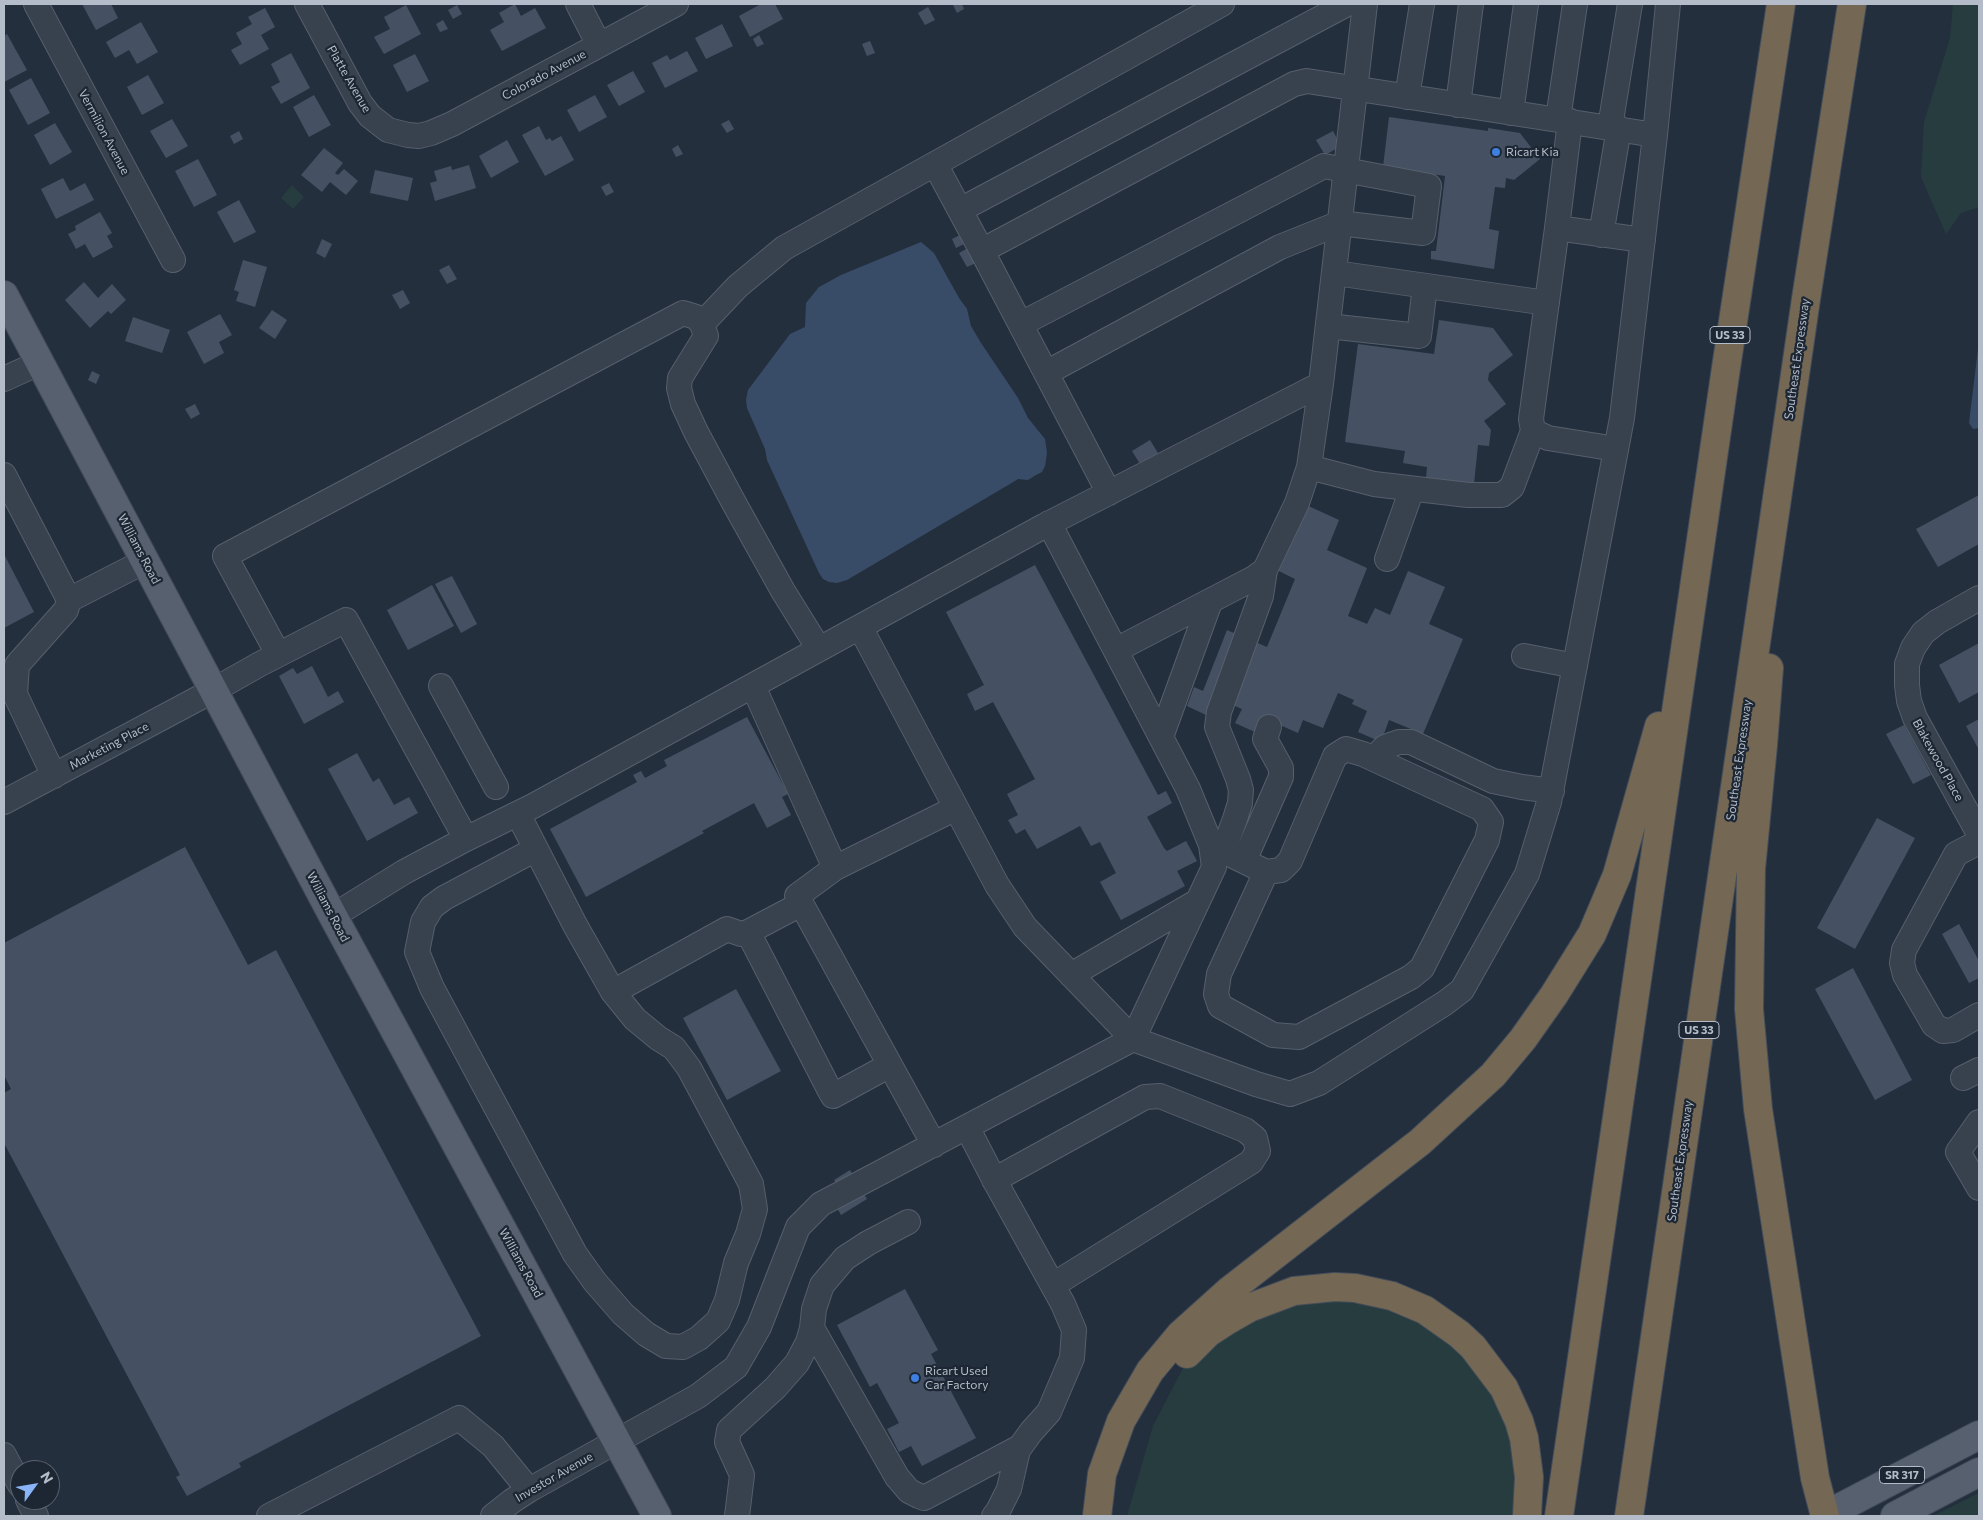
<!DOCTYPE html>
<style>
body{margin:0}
#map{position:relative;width:1983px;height:1520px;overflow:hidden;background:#242f3e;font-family:Commissioner,sans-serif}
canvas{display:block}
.frame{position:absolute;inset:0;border:5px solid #b4bcc9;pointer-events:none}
.north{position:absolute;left:10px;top:1460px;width:50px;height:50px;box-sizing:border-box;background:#1d2633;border:1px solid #59626f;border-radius:50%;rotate:58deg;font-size:14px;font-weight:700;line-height:20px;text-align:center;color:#b4bcc9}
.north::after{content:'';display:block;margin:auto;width:18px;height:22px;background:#8ab4f8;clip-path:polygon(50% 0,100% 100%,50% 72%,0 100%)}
</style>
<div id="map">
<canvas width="1983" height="1520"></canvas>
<div class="frame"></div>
<div class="north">N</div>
</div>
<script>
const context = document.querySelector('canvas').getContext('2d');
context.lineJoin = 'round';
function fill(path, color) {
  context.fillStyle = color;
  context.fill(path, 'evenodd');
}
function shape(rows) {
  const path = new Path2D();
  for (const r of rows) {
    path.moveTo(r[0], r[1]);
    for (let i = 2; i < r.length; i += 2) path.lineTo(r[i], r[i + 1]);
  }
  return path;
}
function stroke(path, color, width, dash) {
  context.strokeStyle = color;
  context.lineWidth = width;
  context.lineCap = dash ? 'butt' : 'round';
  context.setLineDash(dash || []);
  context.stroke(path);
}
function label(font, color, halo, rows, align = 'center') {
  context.font = font + ' Commissioner,sans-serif';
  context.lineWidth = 4.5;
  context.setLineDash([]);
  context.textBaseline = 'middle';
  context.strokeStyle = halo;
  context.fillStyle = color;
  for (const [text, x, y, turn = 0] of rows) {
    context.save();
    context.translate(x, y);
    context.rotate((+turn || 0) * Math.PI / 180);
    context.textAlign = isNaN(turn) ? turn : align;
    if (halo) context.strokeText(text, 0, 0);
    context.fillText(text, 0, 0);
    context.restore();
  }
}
const green = shape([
 [1953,4,1979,4,1979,207,1961,213,1946,234,1921,177,1924,122,1950,38],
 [292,185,304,197,293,209,281,198],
 [1354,1298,1423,1320,1482,1369,1518,1454,1514,1516,1127,1516,1153,1426,1183,1368,1235,1325,1298,1301],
 [1979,1493,1979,1516,1933,1516]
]);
const water = shape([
 [921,242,934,253,959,298,967,309,971,326,981,343,1018,398,1028,418,1045,439,1047,453,1045,466,1042,472,1036,475,1028,480,1018,479,1015,481,847,580,837,583,829,582,823,579,819,573,767,460,765,449,747,408,746,400,748,390,790,334,805,327,806,303,819,287,841,275],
 [1979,341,1979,428,1973,429,1969,423]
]);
const building = shape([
 [82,4,111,4,118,18,96,30],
 [515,4,521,16,535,8,546,28,502,51,490,30,504,22,499,13],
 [761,4,775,4,783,19,750,37,739,16],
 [955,4,962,4,964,9,957,13,953,5],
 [406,5,421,34,384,54,374,37,390,29,384,17],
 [457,5,462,14,453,19,448,10],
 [928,7,935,20,925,25,918,13],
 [265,8,275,27,261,35,269,49,240,65,231,50,242,44,236,33,252,24,248,17],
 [443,20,448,29,440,32,436,24],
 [141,22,158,52,137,64,129,50,115,58,106,42],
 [722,24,733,46,706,59,695,38],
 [7,34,27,70,4,82,4,36],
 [759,35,764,44,757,47,753,39],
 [870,41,875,53,867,56,862,44],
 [687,51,698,71,665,88,652,63,667,55,670,60],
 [291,53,310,88,281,104,271,87,280,82,271,64],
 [415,54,429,81,407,92,393,65],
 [633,71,645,92,619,106,607,85],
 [148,75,164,103,142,115,127,87],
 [31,78,50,113,28,125,9,90],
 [314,95,331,125,309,137,293,107],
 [595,95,607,117,579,132,567,110],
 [1389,117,1488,131,1488,128,1520,133,1540,159,1514,180,1506,178,1505,188,1495,187,1489,229,1499,231,1494,269,1431,259,1431,251,1436,251,1445,176,1383,167],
 [172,119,188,146,166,158,150,131],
 [729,120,734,129,727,133,721,124],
 [55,123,72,152,50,165,34,135],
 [539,126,546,140,550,138,552,141,561,136,574,160,545,176,522,135],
 [239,131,243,139,234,144,230,136],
 [1333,131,1341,146,1325,155,1316,140],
 [507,140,519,162,491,178,479,156],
 [678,145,683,154,676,157,672,149],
 [324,148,343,163,335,173,338,175,344,169,358,181,346,195,330,182,322,192,301,175],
 [198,159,217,195,194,207,175,171],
 [469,165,476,188,435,201,430,183,437,181,434,171,451,166,452,170],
 [375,170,413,178,408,201,370,193],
 [63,178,70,191,85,183,94,200,56,219,41,189],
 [609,183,614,192,606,196,601,187],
 [239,200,256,232,234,243,217,212],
 [100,212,112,233,107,236,113,247,93,258,85,244,76,249,68,234,76,230,75,226],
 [962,234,966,243,956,248,952,239],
 [322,239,332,244,325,258,316,253],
 [968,248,976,263,967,267,959,253],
 [243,260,267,267,255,307,236,301,239,292,234,290],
 [449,265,457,279,447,284,439,270],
 [84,282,98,298,112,284,126,300,111,314,108,311,90,328,65,300],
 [403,290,410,303,400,309,392,295],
 [272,310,287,320,275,339,259,328],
 [220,314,232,335,219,342,224,353,204,364,187,332],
 [133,317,170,330,162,353,125,341],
 [1439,320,1493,328,1513,355,1489,373,1488,380,1506,404,1484,421,1491,430,1489,446,1478,445,1474,484,1426,478,1427,467,1403,463,1405,451,1345,442,1358,344,1434,354],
 [92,371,100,375,96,384,88,380],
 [195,404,200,414,191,419,185,409],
 [1150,440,1158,453,1140,464,1132,451],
 [1979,495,1979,544,1938,567,1916,529],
 [1304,504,1339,520,1327,550,1367,568,1348,616,1367,624,1375,608,1390,615,1408,571,1445,587,1429,624,1463,639,1423,734,1389,720,1381,742,1358,732,1367,711,1352,704,1354,700,1338,693,1323,728,1303,720,1298,733,1264,718,1257,733,1235,723,1242,709,1214,697,1206,715,1187,706,1194,687,1203,691,1227,630,1267,647,1295,579,1277,570],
 [4,554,34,612,4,628],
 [1035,565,1158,795,1166,791,1172,803,1147,817,1164,848,1167,851,1186,841,1197,861,1177,871,1185,886,1121,920,1100,882,1116,873,1100,842,1091,846,1080,826,1037,849,1025,829,1016,834,1008,820,1018,815,1007,794,1035,779,993,702,975,711,967,694,984,685,946,612],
 [452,576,477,624,461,633,435,584],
 [432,585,454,626,408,650,387,610],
 [1979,643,1979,692,1959,703,1939,665],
 [312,666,328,697,338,691,344,702,304,724,279,676,293,668,297,674],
 [747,717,788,794,782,797,791,815,767,828,754,803,702,831,704,833,586,897,550,829,637,782,633,775,641,771,645,778,667,766,664,760],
 [1979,719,1979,750,1966,726],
 [1904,725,1931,775,1913,784,1886,734],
 [357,753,373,782,379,778,394,805,409,797,418,813,367,841,328,769],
 [1877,818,1915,838,1855,949,1817,928],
 [185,847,248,965,276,950,481,1336,239,1463,241,1467,187,1496,176,1477,180,1475,4,1143,4,1093,11,1089,4,1075,4,943],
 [1959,924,1979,961,1979,978,1969,983,1942,934],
 [1853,968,1912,1080,1875,1100,1815,989],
 [736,989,781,1071,727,1100,683,1018],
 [850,1170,867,1199,841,1215,830,1195,839,1189,834,1180],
 [905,1289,938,1350,931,1354,976,1438,922,1466,911,1446,899,1452,887,1429,899,1423,877,1383,870,1387,837,1325]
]);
const minor = shape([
 [36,4,173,260],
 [307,4,360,103,370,116,388,130,408,135,419,136,431,133,452,124,676,4],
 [578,4,599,45],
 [1407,97,1422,4],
 [1458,105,1471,4],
 [1511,113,1526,4],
 [1558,119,1575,4],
 [1610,127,1630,4],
 [935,164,984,255],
 [960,210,1347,4],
 [1557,228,1570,121],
 [1601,235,1619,128],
 [1335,273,1547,303],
 [702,324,738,286,784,248,1222,4],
 [1021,324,1324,166,1429,186,1423,233,1340,223,1280,247,1046,373],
 [1328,326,1419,336,1425,286],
 [4,379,39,363],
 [1616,449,1548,438,1533,431,1531,419,1557,228,1643,240],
 [1309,467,1374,484,1468,495,1502,495,1512,487,1533,431],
 [4,475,69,600,66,610,17,665,15,694,54,776],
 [1109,493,984,255,987,248,1294,84,1307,81,1655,135],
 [1387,559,1412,489],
 [1979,598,1937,622,1923,633,1913,648,1907,664,1907,685,1909,701,1915,718,1979,834],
 [69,600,145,561],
 [860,627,997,885,1025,927,1133,1039,1214,867,1211,845,1188,789,1049,523],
 [1116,650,1254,578,1265,570,1297,503,1309,467,1321,384],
 [278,654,225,556,683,313,696,317,702,324,706,336,680,378,679,388,683,404,696,432,734,503,783,591,819,649],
 [1524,656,1575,666],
 [441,686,496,787],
 [753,686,835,868,797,896,934,1145],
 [1161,737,1210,602],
 [1376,760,1379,753,1385,747,1399,742,1411,742,1493,781,1522,787,1552,791],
 [4,802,214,690,260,664,346,620,466,839],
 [518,814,575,925,613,992,635,1019,658,1038,674,1048,689,1068,751,1184,755,1209,748,1234,736,1263,727,1300,718,1321,699,1338,683,1347,666,1346,646,1334,623,1314,595,1282,575,1254,432,988,417,952,423,922,432,907,444,898,536,849],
 [1979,842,1956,854,1904,950,1902,963,1905,975,1934,1025,1943,1031,1953,1030,1979,1015],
 [1211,845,1266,872,1281,870,1290,861,1335,756,1346,749,1363,754,1482,809,1491,822,1487,840,1422,968,1411,977,1299,1037,1273,1035,1220,1006,1216,994,1219,974,1266,872],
 [1223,851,1235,819,1240,803,1241,790,1238,779,1217,727,1219,712,1261,596,1265,570],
 [1244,861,1281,777,1281,768,1265,739,1269,727],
 [835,868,956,808],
 [801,904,748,932,830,1091,833,1096,890,1065],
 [333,916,404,872,466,839,533,806,1044,526,1321,384,1365,4],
 [1071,975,1198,901],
 [613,992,727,929,741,934,748,932],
 [1963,1078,1979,1070],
 [1979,1122,1958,1152,1979,1188],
 [967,1127,996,1183,1063,1304,1074,1330,1072,1358,1049,1412,1031,1432,1018,1450,1009,1489,998,1511,994,1516],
 [994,1180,1145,1097,1160,1096,1245,1130,1255,1138,1258,1151,1251,1162,1053,1285],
 [812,1328,897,1477,909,1491,919,1496,924,1498,1020,1447],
 [4,1455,20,1485],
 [28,1500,36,1516],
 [269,1516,459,1418,493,1446,529,1490],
 [493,1516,512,1501,529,1490,698,1396,736,1367,759,1327,798,1227,821,1204,1133,1039,1256,1084,1290,1094,1319,1083,1445,1003,1462,990,1527,874,1549,802,1622,418,1655,135,1668,4],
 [737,1516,742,1475,727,1442,729,1430,775,1388,797,1363,808,1342,812,1328,814,1309,822,1285,845,1258,868,1243,908,1222]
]);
const major = shape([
 [4,295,333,916,657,1516],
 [1824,1516,1979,1435],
 [1895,1516,1979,1472]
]);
const highway = shape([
 [1769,668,1763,745,1751,869,1749,1009,1758,1109,1815,1478,1825,1516],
 [1187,1354,1208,1333,1228,1320,1249,1308,1294,1291,1335,1287,1355,1288,1392,1296,1425,1310,1459,1334,1473,1347,1504,1388,1519,1421,1524,1438,1529,1477,1527,1516],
 [1097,1516,1102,1474,1121,1421,1150,1371,1180,1335,1230,1290,1420,1142,1493,1075,1523,1039,1554,995,1592,934,1617,875,1659,726],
 [1559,1516,1726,368,1781,4],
 [1629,1516,1806,299,1852,4]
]);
const markers = [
 [1496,152,5,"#3f7fe0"],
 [915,1378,5,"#3f7fe0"]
];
const shields = [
 [1730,335,40],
 [1699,1030,40],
 [1902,1475,45]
];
const shieldNames = [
 ["US 33",1730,335],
 ["US 33",1699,1030],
 ["SR 317",1902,1475]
];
const streetNames = [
 ["Colorado Avenue",544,75,-28],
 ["Platte Avenue",349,79,60],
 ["Vermilion Avenue",104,132,62],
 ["Southeast Expressway",1797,359,-82],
 ["Williams Road",139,549,62],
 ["Marketing Place",109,746,-28],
 ["Southeast Expressway",1739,760,-82],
 ["Blakewood Place",1938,760,61],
 ["Williams Road",328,907,62],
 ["Southeast Expressway",1680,1161,-82],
 ["Williams Road",521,1263,61],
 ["Investor Avenue",554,1477,-30]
];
const poiNames = [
 ["Ricart Kia",1506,152],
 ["Ricart Used",925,1371],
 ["Car Factory",925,1385]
];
fill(green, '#263c3f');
fill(water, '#394c67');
fill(building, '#455162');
stroke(minor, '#565f6c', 26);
stroke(major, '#414a57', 30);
stroke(highway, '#434c59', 30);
stroke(minor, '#38414e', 24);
stroke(major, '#56606e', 28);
stroke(highway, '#746855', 28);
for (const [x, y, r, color] of markers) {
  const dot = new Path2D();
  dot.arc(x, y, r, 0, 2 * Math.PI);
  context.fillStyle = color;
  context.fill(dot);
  stroke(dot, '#1d2633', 2);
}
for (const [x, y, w] of shields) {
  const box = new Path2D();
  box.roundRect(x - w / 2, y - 8.5, w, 17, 4);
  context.fillStyle = '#1d2633';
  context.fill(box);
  stroke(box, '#b4bcc9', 1);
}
label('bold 11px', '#b4bcc9', null, shieldNames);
label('12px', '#b4bcc9', '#1d2633', streetNames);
label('12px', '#b4bcc9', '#1d2633', poiNames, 'left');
</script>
